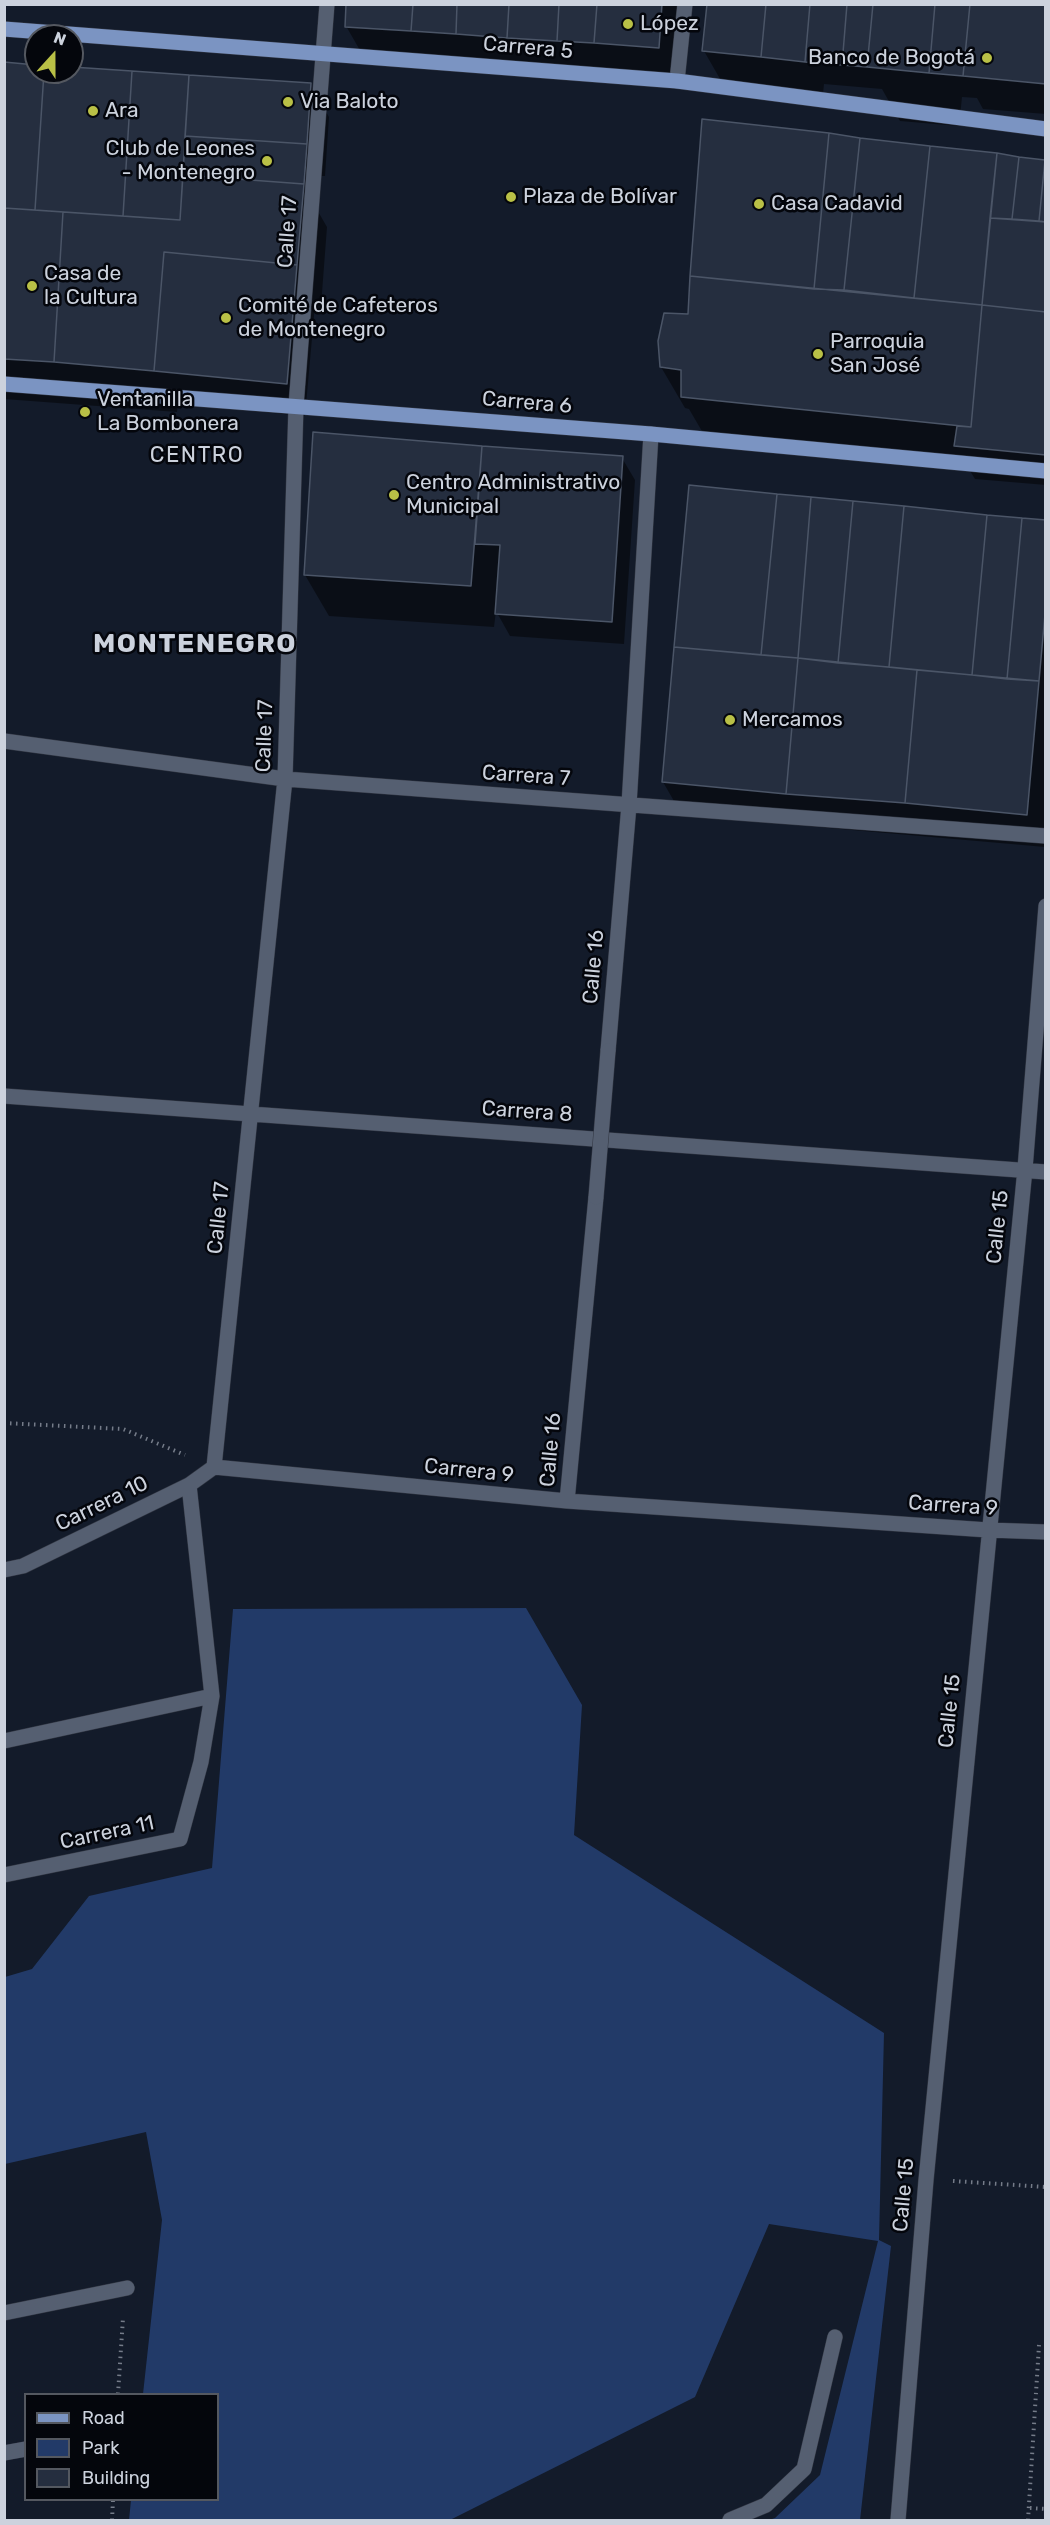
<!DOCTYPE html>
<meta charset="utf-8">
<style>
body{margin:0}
#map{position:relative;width:1050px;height:2525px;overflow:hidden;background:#131b2a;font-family:Rubik,sans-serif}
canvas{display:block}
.frame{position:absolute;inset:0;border:6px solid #ccd2dd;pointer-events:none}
.legend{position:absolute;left:24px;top:2393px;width:195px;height:108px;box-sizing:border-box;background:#04060c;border:2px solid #545860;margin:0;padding:8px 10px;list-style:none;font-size:18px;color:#ccd2dd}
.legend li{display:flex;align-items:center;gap:12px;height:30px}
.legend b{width:30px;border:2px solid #545860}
.north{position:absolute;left:24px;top:24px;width:60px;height:60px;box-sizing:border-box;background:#04060c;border:2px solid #545860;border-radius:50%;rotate:21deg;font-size:16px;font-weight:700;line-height:24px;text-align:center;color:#ccd2dd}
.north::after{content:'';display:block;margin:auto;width:21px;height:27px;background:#b9c046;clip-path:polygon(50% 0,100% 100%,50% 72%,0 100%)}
</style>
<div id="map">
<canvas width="1050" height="2525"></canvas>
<div class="frame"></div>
<ul class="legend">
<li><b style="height:8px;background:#7b94c2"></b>Road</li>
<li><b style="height:16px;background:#223a68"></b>Park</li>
<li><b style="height:16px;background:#252e3f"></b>Building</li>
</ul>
<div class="north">N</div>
</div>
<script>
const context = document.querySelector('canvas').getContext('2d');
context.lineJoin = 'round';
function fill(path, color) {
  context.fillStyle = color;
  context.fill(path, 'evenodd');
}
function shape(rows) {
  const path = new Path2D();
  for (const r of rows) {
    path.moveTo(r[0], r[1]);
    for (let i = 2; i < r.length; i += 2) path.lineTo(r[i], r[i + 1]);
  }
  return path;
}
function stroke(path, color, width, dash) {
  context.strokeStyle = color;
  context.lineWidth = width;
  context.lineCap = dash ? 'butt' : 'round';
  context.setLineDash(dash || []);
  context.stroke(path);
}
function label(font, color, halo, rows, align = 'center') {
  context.font = font + ' Rubik,sans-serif';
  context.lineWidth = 5;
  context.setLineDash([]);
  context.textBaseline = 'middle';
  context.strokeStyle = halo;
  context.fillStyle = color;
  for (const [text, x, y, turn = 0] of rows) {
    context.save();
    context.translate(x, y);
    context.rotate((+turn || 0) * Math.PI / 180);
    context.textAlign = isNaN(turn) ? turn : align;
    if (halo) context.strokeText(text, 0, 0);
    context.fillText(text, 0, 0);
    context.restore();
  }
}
const green = shape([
 [526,1608,582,1705,574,1835,884,2033,879,2240,891,2246,860,2520,769,2520,775,2518,820,2475,878,2241,769,2224,695,2397,450,2520,129,2520,131,2500,218,2500,218,2394,143,2394,162,2220,146,2132,5,2164,5,1977,32,1969,89,1896,212,1868,233,1609]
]);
const shadow = shape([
 [347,4,682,4,677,80,365,59,346,26],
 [1046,4,1046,114,983,109,977,98,962,97,959,126,900,121,882,89,824,84,823,94,723,84,704,51],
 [4,64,36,66,36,72,72,72,72,68,310,85,329,117,325,176,319,176,316,208,327,227,321,306,315,305,305,416,178,404,177,412,4,399],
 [1046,161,1046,485,975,479,967,466,706,438,689,409,685,408,661,367,690,316],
 [314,434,622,458,635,480,624,644,510,636,496,611,494,627,329,616,305,575],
 [1046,522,1045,847,682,815,663,782]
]);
const building = shape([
 [346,4,413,4,411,31,345,27,346,4],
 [413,4,457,4,456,34,411,31,413,4],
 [457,4,509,4,507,38,456,34,457,4],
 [509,4,559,4,557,41,507,38,509,4],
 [559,4,597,4,594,43,557,41,559,4],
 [597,4,662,4,659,48,594,43,597,4],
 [707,4,766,4,761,57,702,51,707,4],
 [766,4,810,4,805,62,761,57,766,4],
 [810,4,847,4,842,65,805,62,810,4],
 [847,4,873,4,867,67,842,65,847,4],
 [873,4,935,4,929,73,867,67,873,4],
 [935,4,970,4,963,76,929,73,935,4],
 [970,4,1046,4,1046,84,963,76,970,4],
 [4,62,36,65,36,72,44,72,35,210,4,208,4,62],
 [72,67,132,71,123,216,35,210,44,72,72,72,72,67],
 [132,71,189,75,180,220,123,216,132,71],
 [189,75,311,83,307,144,185,136,189,75],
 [702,119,829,133,814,289,690,276,702,119],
 [829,133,860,138,844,290,814,289,829,133],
 [185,136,307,144,304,184,183,175,185,136],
 [860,138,930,146,914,298,844,290,860,138],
 [930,146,997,153,982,305,914,298,930,146],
 [997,153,1019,157,1012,219,990,218,997,153],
 [1019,157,1045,160,1039,221,1012,219,1019,157],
 [1045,160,1046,160,1046,222,1039,221,1045,160],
 [183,175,304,184,297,265,164,252,154,371,54,362,63,212,180,220,183,175],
 [4,208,63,212,54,362,4,359,4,208],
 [990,218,1046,222,1046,312,982,305,990,218],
 [164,252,297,265,287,384,154,371,164,252],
 [690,276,982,305,971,427,681,397,681,370,660,367,658,341,664,313,688,314,690,276],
 [982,305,1046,312,1046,455,954,446,957,426,971,427,982,305],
 [313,432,482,446,471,586,304,575,313,432],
 [482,446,623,456,612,622,495,614,500,545,475,544,482,446],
 [689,485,777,494,761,655,674,647,689,485],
 [777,494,811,497,798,658,761,655,777,494],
 [811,497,853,501,838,663,798,658,811,497],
 [853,501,904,506,889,667,838,663,853,501],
 [904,506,987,515,972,675,889,667,904,506],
 [987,515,1022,518,1007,679,972,675,987,515],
 [1022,518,1046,520,1046,603,1039,681,1007,679,1022,518],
 [674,647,798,658,786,794,662,782,674,647],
 [798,658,917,670,905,803,786,794,798,658],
 [917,670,1039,681,1027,815,905,803,917,670]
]);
const path = shape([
 [4,1423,123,1429,185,1455],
 [953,2181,1046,2187],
 [118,2394,123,2318],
 [1030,2508,1046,2509],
 [112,2520,113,2500],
 [1028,2520,1039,2345]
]);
const minor = shape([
 [677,81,685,4],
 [4,741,285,779,1046,836],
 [608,1051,629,805,651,434],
 [4,1096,1046,1172],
 [214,1467,285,779,296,406,327,4],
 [214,1467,567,1501,988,1530,1046,1532],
 [567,1501,596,1197],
 [4,1570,23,1566,189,1485,214,1467],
 [4,1741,212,1696],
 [4,1875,180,1839,201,1762,212,1696,189,1485],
 [4,2313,127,2288],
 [4,2453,26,2449],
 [730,2520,766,2505,804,2469,835,2337],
 [898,2520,926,2180,1025,1169,1046,906]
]);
const major = shape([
 [4,29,677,81,1046,129],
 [4,384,651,434,1046,471]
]);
const minorBridge = shape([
 [596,1197,608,1051]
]);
const markers = [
 [628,24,6,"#b9c046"],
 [987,58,6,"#b9c046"],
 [288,102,6,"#b9c046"],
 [93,111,6,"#b9c046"],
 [267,161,6,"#b9c046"],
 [511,197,6,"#b9c046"],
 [759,204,6,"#b9c046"],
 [32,286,6,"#b9c046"],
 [226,318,6,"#b9c046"],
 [818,354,6,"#b9c046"],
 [85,412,6,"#b9c046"],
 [394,495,6,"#b9c046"],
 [730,720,6,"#b9c046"]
];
const poiNames = [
 ["López",640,24],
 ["Banco de Bogotá",975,58,"right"],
 ["Via Baloto",300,102],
 ["Ara",105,111],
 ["Club de Leones",255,149,"right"],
 ["- Montenegro",255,173,"right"],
 ["Plaza de Bolívar",523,197],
 ["Casa Cadavid",771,204],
 ["Casa de",44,274],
 ["la Cultura",44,298],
 ["Comité de Cafeteros",238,306],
 ["de Montenegro",238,330],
 ["Parroquia",830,342],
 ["San José",830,366],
 ["Ventanilla",97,400],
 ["La Bombonera",97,424],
 ["Centro Administrativo",406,483],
 ["Municipal",406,507],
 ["Mercamos",742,720]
];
const streetNames = [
 ["Carrera 5",528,48,5],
 ["Calle 17",288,232,-86],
 ["Carrera 6",527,403,5],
 ["Calle 17",265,736,-88],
 ["Carrera 7",526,776,4],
 ["Calle 16",594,967,-85],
 ["Carrera 8",527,1112,4],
 ["Calle 17",219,1218,-84],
 ["Calle 15",998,1227,-84],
 ["Calle 16",551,1450,-85],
 ["Carrera 9",469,1471,6],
 ["Carrera 10",102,1504,-26],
 ["Carrera 9",953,1506,4],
 ["Calle 15",950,1711,-84],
 ["Carrera 11",107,1833,-12],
 ["Calle 15",904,2195,-85]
];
const neighbourhoodNames = [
 ["CENTRO",197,456]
];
const districtNames = [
 ["MONTENEGRO",195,644]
];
fill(green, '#223a68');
fill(shadow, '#0007');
fill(building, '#252e3f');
stroke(building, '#4b5567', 1.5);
stroke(minor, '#323743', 16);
stroke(major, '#323743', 16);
stroke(path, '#757c89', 4, [1.5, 4.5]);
stroke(minor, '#555f71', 15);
stroke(major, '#7b94c2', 15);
stroke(minorBridge, '#323743', 16, []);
stroke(minorBridge, '#555f71', 15);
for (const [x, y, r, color] of markers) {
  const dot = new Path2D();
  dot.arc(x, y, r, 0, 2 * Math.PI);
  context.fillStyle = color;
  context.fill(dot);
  stroke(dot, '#04060c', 2);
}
label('21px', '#ccd2dd', '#04060c', poiNames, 'left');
label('21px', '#ccd2dd', '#04060c', streetNames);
context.letterSpacing = '1.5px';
label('22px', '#ccd2dd', '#04060c', neighbourhoodNames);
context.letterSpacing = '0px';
context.letterSpacing = '1.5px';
label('bold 27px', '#ccd2dd', '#04060c', districtNames);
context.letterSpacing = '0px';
</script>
